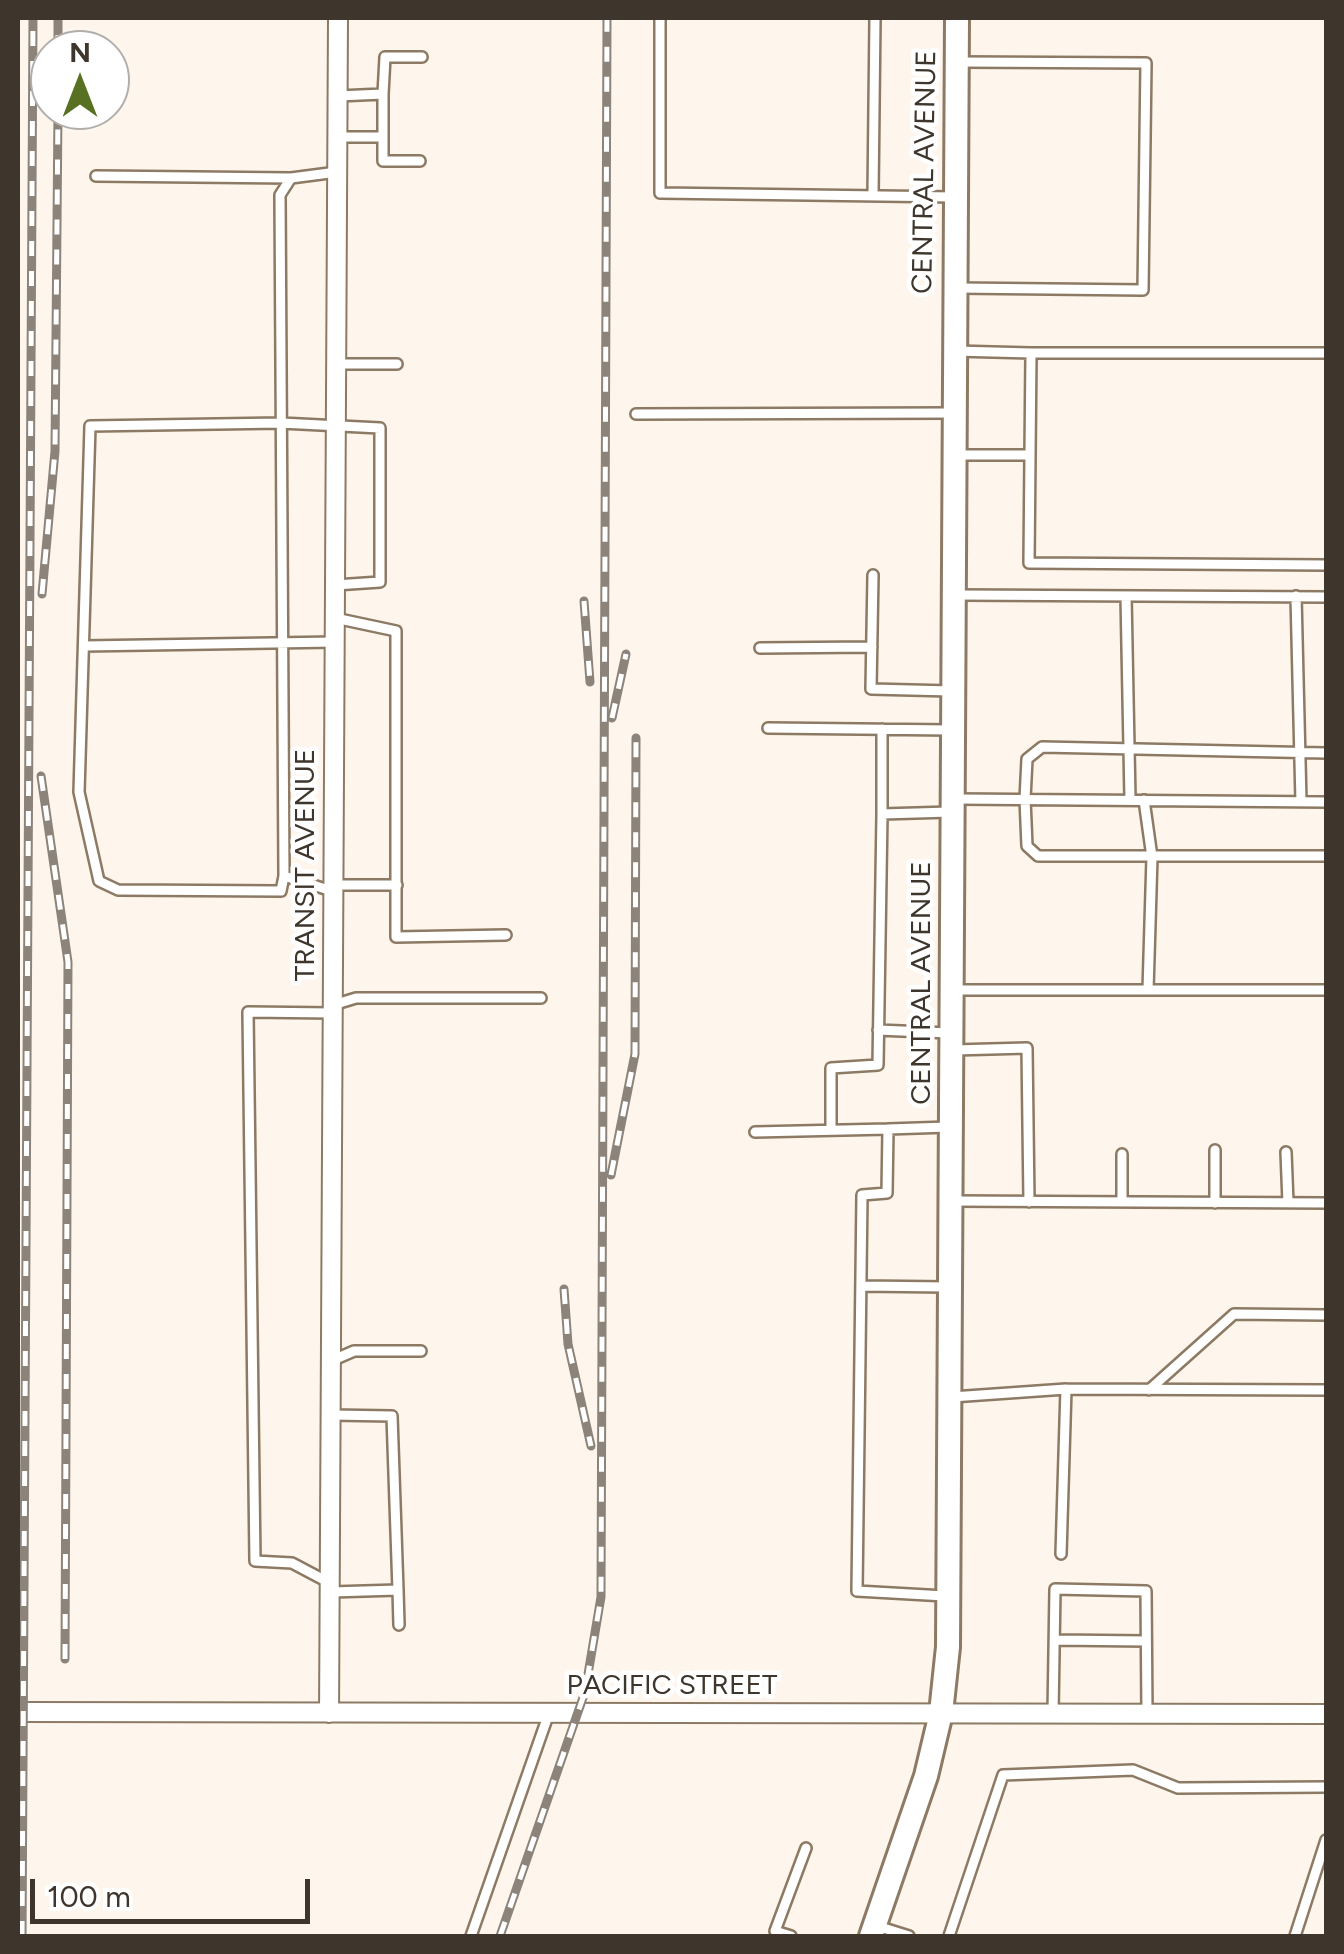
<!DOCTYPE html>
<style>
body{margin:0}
#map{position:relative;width:1344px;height:1954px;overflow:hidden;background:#fef6ec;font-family:Figtree,sans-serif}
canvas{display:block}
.frame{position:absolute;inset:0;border:20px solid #3e362c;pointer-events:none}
.north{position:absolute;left:30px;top:30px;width:100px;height:100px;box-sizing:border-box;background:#fff;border:2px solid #b2afab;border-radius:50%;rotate:0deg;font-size:28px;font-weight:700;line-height:40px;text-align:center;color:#3e362c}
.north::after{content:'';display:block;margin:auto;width:35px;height:45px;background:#587021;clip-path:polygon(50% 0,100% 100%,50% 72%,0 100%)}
.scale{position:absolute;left:30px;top:1879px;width:280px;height:45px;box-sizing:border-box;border:5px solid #3e362c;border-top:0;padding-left:12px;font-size:30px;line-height:35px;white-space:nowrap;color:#3e362c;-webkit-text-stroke:8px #fff;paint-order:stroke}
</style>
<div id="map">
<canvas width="1344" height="1954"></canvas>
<div class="frame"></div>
<div class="north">N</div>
<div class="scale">100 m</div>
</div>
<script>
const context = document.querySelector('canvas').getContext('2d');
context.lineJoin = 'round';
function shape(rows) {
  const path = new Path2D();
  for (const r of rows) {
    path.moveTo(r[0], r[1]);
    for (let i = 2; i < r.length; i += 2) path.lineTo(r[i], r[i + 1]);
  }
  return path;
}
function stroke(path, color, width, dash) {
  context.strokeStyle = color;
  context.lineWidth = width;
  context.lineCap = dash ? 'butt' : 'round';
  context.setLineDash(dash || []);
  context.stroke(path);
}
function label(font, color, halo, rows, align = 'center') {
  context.font = font + ' Figtree,sans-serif';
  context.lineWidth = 9;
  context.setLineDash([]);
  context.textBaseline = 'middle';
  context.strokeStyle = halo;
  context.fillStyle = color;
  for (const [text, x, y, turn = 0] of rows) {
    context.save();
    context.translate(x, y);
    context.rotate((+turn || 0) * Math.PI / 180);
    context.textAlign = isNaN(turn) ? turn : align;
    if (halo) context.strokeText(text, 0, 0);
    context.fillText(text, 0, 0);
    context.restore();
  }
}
const service = shape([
 [660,18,660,193,955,197],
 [383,94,383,161,420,161],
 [338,96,383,94,385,57,422,57],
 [338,137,383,137],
 [96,176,291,178,337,172],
 [291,178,280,195,284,876,332,891],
 [873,195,875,18],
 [956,288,1143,290,1146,63,960,62],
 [955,351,1031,353],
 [336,364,397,364],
 [636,414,952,413],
 [955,455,1030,455,1029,563,1326,565],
 [1030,455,1031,353,1326,353],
 [873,575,871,689,951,691],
 [957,595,1326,597],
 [1126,596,1130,799],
 [1296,596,1301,802],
 [335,618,396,631,396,937,506,935],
 [84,646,335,642],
 [760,648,872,647],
 [768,728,951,730],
 [882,729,882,814],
 [1326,753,1042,747,1027,759,1025,799,1027,846,1038,856,1326,856],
 [957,799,1326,802],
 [1144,800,1152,857,1148,990],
 [284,876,281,891,118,890,99,881,79,792,90,426,281,423,380,428,380,582,335,585],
 [335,885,397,885],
 [954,990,1326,990],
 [333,1005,356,998,541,998],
 [878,1030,949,1033],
 [954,1050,1027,1048,1029,1202],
 [831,1130,831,1068,878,1065,882,814,950,812],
 [755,1132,888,1129],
 [1215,1150,1215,1203],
 [1286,1152,1288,1203],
 [954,1201,1326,1203],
 [1122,1202,1122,1154],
 [861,1286,947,1287],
 [331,1361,354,1351,421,1351],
 [1066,1389,1326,1390],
 [1149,1390,1234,1314,1326,1315],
 [952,1397,1066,1389,1061,1554],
 [331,1415,392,1416,398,1590],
 [328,1582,292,1563,255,1561,248,1012,333,1013],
 [331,1592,398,1590,399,1625],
 [945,1596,857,1591,862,1195,887,1193,888,1129,948,1127],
 [1055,1640,1146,1641],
 [1053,1713,1055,1589,1146,1591,1147,1714],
 [877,1926,909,1936],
 [471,1936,549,1713],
 [791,1936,775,1931,806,1848],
 [949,1936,1003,1775,1133,1770,1178,1788,1326,1787],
 [1295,1936,1326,1840]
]);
const minor = shape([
 [18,1712,1326,1714],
 [329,1713,338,18]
]);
const tertiary = shape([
 [871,1936,926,1776,941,1713,948,1647,957,18]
]);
const rail = shape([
 [58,50,58,18],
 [42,594,55,451,58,110],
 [584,601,590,682],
 [612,718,626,654],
 [41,776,68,962,65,1659],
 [611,1175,635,1054,636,738],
 [564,1289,568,1344,591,1446],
 [22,1936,33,18],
 [500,1936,585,1692,601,1597,607,18]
]);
const streetNames = [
 ["CENTRAL AVENUE",925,172,-89],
 ["TRANSIT AVENUE",306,865,-90],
 ["CENTRAL AVENUE",922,983,-90],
 ["PACIFIC STREET",672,1686]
];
stroke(service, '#8d7a64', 14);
stroke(minor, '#8d7a64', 22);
stroke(tertiary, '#8d7a64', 28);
stroke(service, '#fff', 9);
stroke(minor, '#fff', 18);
stroke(tertiary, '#fff', 22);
stroke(rail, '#8c847a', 9);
stroke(rail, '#fff', 5, [15]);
label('28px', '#3e362c', '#fff', streetNames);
</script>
